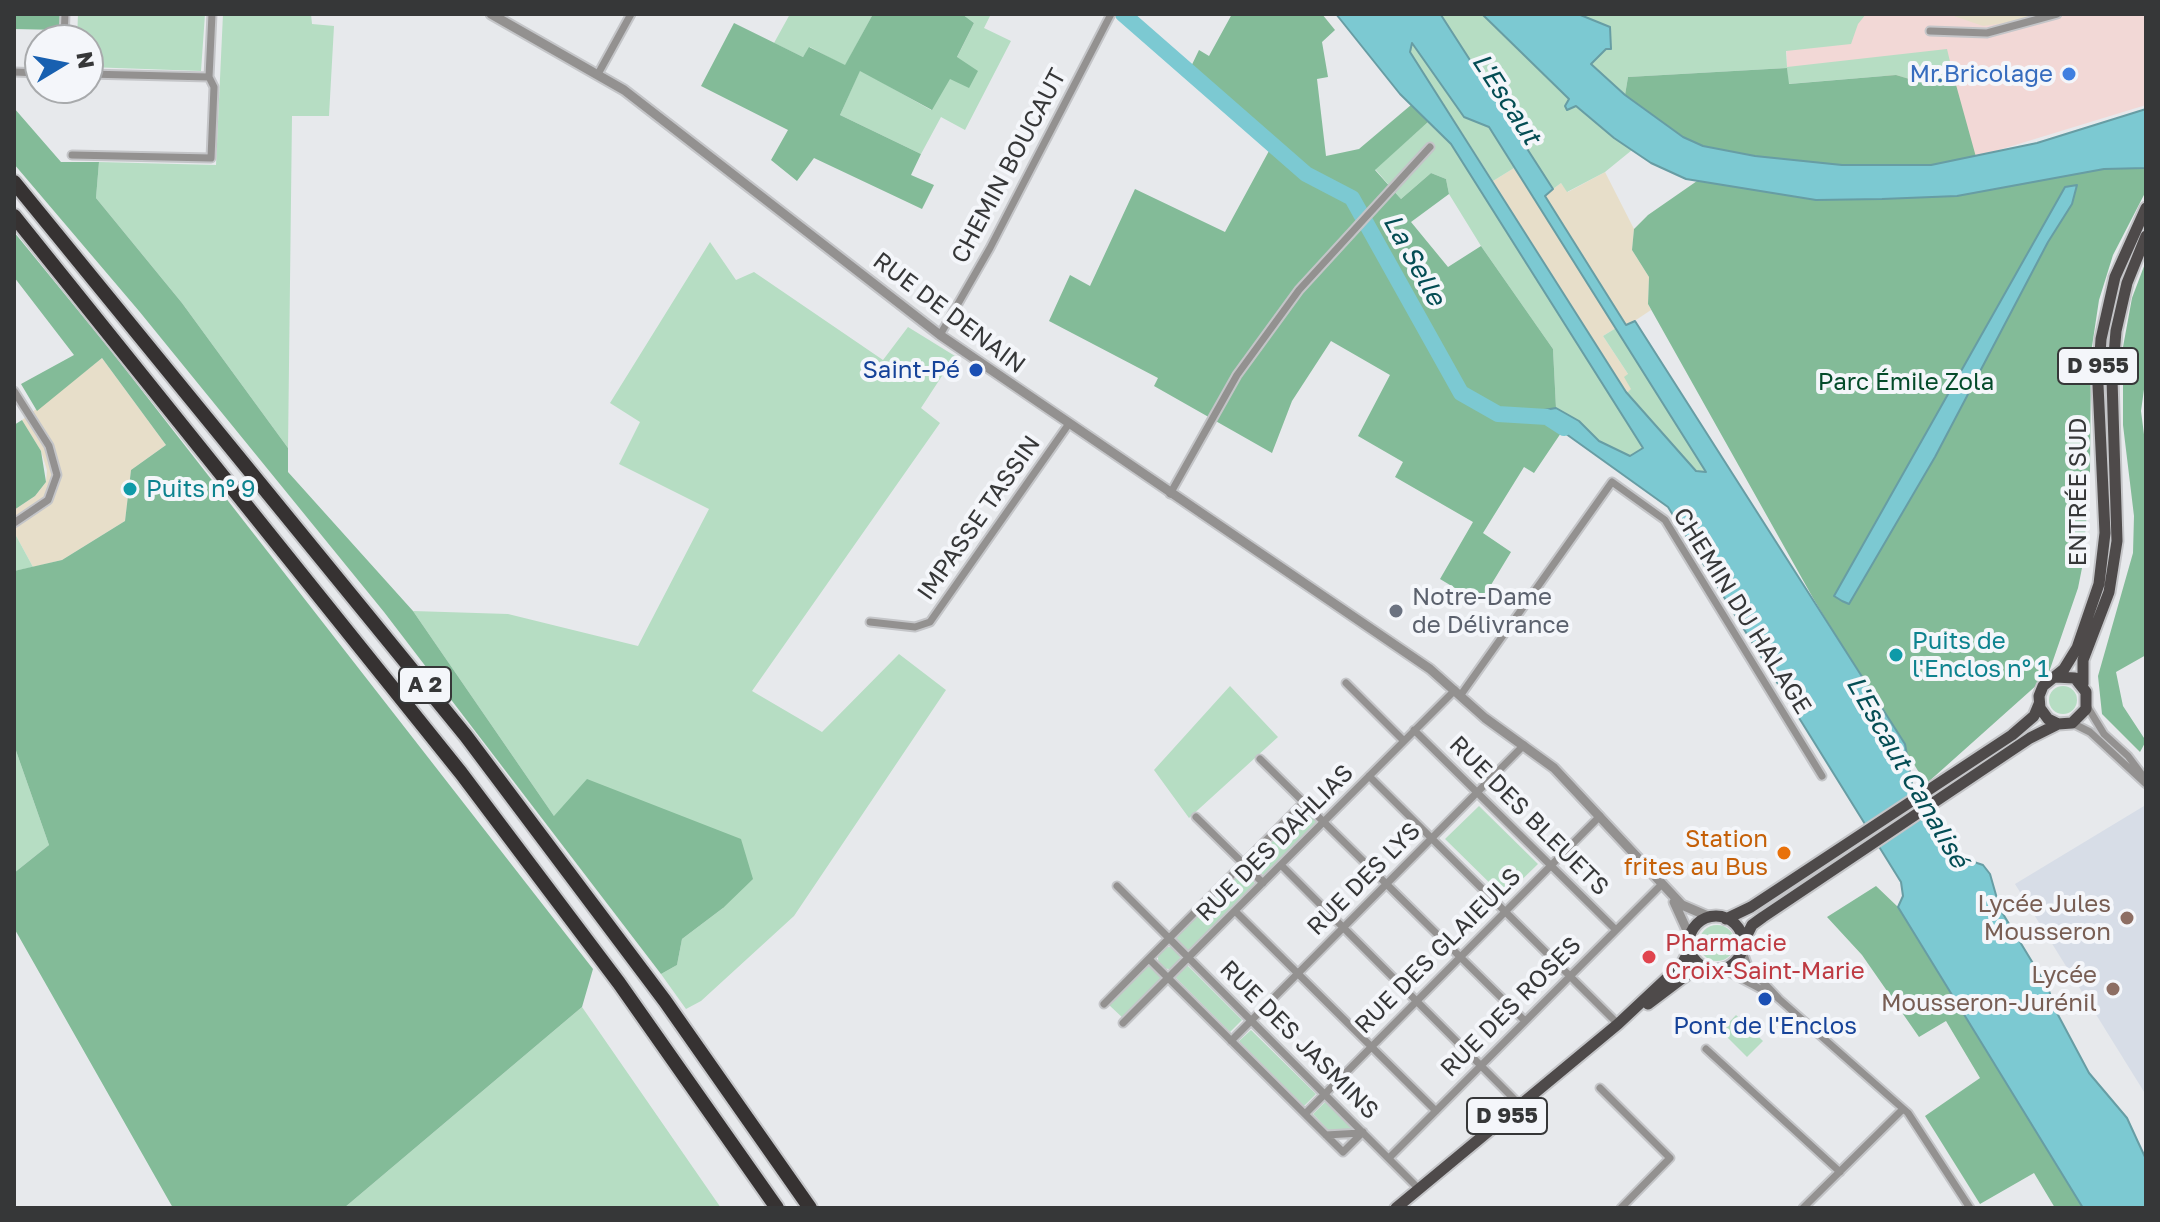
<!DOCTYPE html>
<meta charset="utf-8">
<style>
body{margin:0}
#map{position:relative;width:2160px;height:1222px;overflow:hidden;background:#e7e9ec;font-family:"Golos Text",sans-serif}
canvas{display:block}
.frame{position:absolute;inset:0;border:16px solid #363738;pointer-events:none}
.north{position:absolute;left:24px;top:24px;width:80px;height:80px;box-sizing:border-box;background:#f4f6fa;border:2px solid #a8aaac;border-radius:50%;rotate:80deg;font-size:22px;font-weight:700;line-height:32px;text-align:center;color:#363738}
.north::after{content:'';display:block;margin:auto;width:28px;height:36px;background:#1860b0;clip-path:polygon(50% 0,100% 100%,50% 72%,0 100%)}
</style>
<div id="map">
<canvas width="2160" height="1222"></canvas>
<div class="frame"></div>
<div class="north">N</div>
</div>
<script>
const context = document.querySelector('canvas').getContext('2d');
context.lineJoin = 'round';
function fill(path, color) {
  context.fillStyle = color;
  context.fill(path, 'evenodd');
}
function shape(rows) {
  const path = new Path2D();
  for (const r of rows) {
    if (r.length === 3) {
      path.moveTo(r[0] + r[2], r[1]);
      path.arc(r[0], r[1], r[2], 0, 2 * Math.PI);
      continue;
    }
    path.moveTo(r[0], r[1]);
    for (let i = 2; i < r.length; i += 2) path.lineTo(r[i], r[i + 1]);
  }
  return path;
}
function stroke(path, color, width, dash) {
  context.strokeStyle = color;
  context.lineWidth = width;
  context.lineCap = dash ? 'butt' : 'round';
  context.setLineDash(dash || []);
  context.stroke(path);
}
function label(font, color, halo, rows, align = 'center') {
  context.font = font + ' "Golos Text",sans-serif';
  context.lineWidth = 8;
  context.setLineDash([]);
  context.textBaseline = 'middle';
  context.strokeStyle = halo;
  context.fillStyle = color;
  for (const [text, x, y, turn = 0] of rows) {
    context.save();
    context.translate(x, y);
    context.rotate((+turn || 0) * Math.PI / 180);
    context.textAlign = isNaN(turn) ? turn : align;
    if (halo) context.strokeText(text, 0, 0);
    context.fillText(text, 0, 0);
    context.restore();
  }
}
const commercial = shape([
 [1785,14,2146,14,2146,105,1976,157,1971,149,1864,61,1787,68]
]);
const industrial = shape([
 [1948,14,2034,14,2013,22,1983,26],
 [1514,168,1616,328,1603,336,1628,374,1632,389,1627,393,1493,181],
 [1605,172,1634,229,1632,250,1649,277,1648,304,1651,310,1627,326,1545,195,1561,183,1568,192],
 [102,358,166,445,131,470,125,521,62,560,33,567,14,532,14,510,35,496,46,482,47,470,41,451,22,420]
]);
const built = shape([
 [2144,806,2146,809,2146,1095,2015,884]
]);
const green = shape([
 [78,14,205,14,201,71,88,67,88,40,77,40],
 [223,14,311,14,312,24,334,26,329,116,292,116,288,448,182,303,96,198,99,162,216,165],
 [790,14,873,14,845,66,810,47,803,57,774,43],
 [962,14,991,14,984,28,1011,41,965,130,941,117,921,154,840,115,860,70,931,110,974,23],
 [1440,14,1482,14,1576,105,1632,150,1605,172,1567,192,1561,183,1553,189],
 [1578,14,1866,14,1858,24,1851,44,1786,51,1787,67,1947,49,1953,74,1916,81,1896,75,1788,84,1787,68,1628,77,1625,95,1591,64,1606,49,1610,27],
 [1413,43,1464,117,1489,127,1514,168,1493,181,1410,52,1409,46],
 [1428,122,1451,144,1643,448,1630,456,1599,441,1579,421,1556,408,1553,349,1481,246,1449,194,1446,179,1431,173,1401,199,1375,169],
 [710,242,736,280,754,272,883,360,908,327,955,356,921,408,940,423,752,691,822,732,899,654,946,690,794,916,701,1001,686,1009,661,974,677,965,682,939,723,908,554,816,413,611,508,614,638,646,709,509,619,464,640,422,610,403],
 [1616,328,1706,471,1696,471,1627,393,1631,389,1624,377,1628,374,1603,336],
 [14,532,33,567,14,571],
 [2063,700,14],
 [1230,686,1278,737,1189,818,1154,770],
 [14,745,49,845,14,873],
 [1479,806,1538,864,1504,897,1445,839],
 [1303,809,1317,822,1264,876,1250,862],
 [1242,870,1255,883,1188,952,1175,939],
 [1717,943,18],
 [1169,958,11],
 [1147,964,1162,978,1124,1019,1109,1005],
 [1187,965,1242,1020,1230,1032,1175,977],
 [582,1007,721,1208,344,1208],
 [1736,1015,1763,1041,1747,1057,1721,1031],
 [1251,1030,1316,1094,1304,1106,1239,1041],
 [1326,1101,1357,1131,1330,1132,1313,1114]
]);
const forest = shape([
 [14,14,60,14,59,30,14,29],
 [873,14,962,14,974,23,957,57,978,71,969,88,950,79,932,110,860,71,840,115,921,154,911,175,934,185,922,209,814,158,797,181,771,160,788,130,701,86,734,23,803,57,809,47,845,65],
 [1232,14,1322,14,1335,30,1322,42,1328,77,1317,79,1326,156,1359,149,1411,105,1428,122,1375,170,1401,199,1431,173,1446,179,1449,194,1411,222,1448,267,1481,246,1553,349,1556,408,1545,411,1548,421,1563,430,1534,473,1524,467,1483,533,1511,552,1480,603,1440,579,1473,522,1395,477,1403,462,1358,436,1390,375,1331,341,1292,401,1272,453,1154,386,1158,378,1049,321,1070,275,1090,286,1135,189,1225,232,1270,149,1186,77,1199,50,1209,56],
 [1787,68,1789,84,1896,75,1916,81,1953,74,1976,157,1931,165,1842,165,1755,156,1703,146,1683,137,1625,95,1628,77],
 [14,108,61,162,99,162,96,198,182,303,288,448,288,472,413,611,554,816,587,779,741,839,753,879,723,908,682,939,677,965,661,974,384,612,139,311,14,164],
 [2146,168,2146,191,2113,255,2099,300,2091,353,2090,472,2083,563,2078,588,2048,675,1926,784,1813,598,1648,304,1649,277,1632,250,1634,229,1648,215,1697,181,1816,200,2104,169],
 [14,232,112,352,593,969,582,1007,344,1208,173,1208,14,928,14,873,49,845,14,745,14,571,62,560,125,521,131,470,166,445,102,358,37,411,21,384,74,355,14,277],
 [2146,261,2146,375,2141,411,2146,450,2146,655,2116,672,2123,706,2146,741,2140,752,2102,714,2098,676,2133,553,2134,516,2123,425,2123,347,2132,298],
 [22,420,41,451,46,482,35,496,14,510,14,425],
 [1876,886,1898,907,2083,1208,2055,1208,2034,1173,1980,1204,1925,1116,1980,1078,1946,1021,1919,1037,1862,955,1827,917]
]);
const water = shape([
 [1336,14,1441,15,1553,189,1545,196,1626,325,1635,321,1905,744,1913,789,1946,849,1956,856,1983,865,1990,874,2000,909,2048,988,2057,1013,2089,1073,2127,1118,2138,1142,2146,1159,2146,1208,2083,1208,1898,907,1903,896,1901,882,1668,507,1548,421,1544,410,1556,408,1579,421,1599,441,1630,456,1643,448,1451,144,1400,94,1336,14],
 [1412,43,1464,117,1489,127,1706,472,1696,471,1626,392,1410,52,1412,43],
 [1482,14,1578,14,1610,27,1611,49,1606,49,1591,64,1625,95,1683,137,1703,146,1755,156,1842,165,1931,165,2037,143,2146,109,2146,168,2104,169,1957,196,1882,199,1816,200,1686,179,1651,163,1614,138,1576,106,1567,110,1565,106,1569,99,1482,14],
 [2077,185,2072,204,2048,242,1935,457,1849,604,1842,601,1834,596,2065,187,2077,185]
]);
const river = shape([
 [1123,14,1306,174,1352,198,1461,393,1498,414,1547,417,1564,428]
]);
const minor = shape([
 [1930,31,1987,33,2057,14],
 [64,40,65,14],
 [14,72,40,73],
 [88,74,209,77,212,14],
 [598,74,631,14],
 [72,155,211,158,214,87,209,77],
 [940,335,990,248,1111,14],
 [14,391,49,446,57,475,48,500,14,523],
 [1170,494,1237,375,1299,290,1430,147],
 [870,622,915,627,930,622,1068,425],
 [1346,683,1404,741],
 [1460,696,1612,482,1665,520,1822,776],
 [2087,706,2104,734,2128,756,2146,780],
 [2072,723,2090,732,2146,784],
 [1414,730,1616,930],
 [1260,759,1525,1021],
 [1369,776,1618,1024],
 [1196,817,1263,883],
 [1281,865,1520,1105],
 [1117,886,1419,1189],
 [1235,911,1436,1111],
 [1742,949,1748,966,1779,999,1908,1113,1970,1208],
 [1149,959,1343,1152,1363,1132],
 [1723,969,1774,996],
 [1104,1004,1304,802],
 [1123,1023,1455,690],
 [1231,1041,1524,745],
 [1706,1049,1840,1172],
 [1600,1088,1670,1158,1621,1208],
 [1305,1114,1600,816],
 [1326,1135,1361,1133],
 [1389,1158,1662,884],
 [1803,1208,1903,1109]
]);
const tertiary = shape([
 [491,14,624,90,940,335,1430,669,1485,718,1554,768,1682,905,1710,917],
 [1674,902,1690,937]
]);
const primary = shape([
 [2055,677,2075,678,2086,692,2086,709,2072,723,2058,724,2048,719,2040,708,2039,696,2043,686,2064,669,2077,648,2099,584,2105,533,2098,385,2101,339,2115,277,2146,208],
 [2083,684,2083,660,2109,592,2117,541,2112,379,2116,331,2127,283,2146,236],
 [1716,943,27],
 [1726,919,1751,907,2012,735,2034,716,2039,704],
 [1743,943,1752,925,1763,917,2030,738,2058,724],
 [1648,1004,1689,973,1708,969],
 [1396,1208,1618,1024,1682,964,1690,949]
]);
const motorway = shape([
 [14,182,466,736,665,1001,810,1208],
 [14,216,461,773,619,983,777,1208]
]);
const markers = [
 [2069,74,8,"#3f7fe0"],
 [976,370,8,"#1a4fb4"],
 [130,489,8,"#0f9aa8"],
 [1396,611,8,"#6b7280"],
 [1896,655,8,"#0f9aa8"],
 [1784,853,8,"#e8710a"],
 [2127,918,8,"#8d6e63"],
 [1649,957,8,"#e0444e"],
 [2113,989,8,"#8d6e63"],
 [1765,999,8,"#1a4fb4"]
];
const shields = [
 [2098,366,80],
 [425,685,52],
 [1507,1116,80]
];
const shieldNames = [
 ["D 955",2098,366],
 ["A 2",425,685],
 ["D 955",1507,1116]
];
const shopNames = [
 ["Mr.Bricolage",2053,74]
];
const streetNames = [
 ["CHEMIN BOUCAUT",1009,166,-62],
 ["RUE DE DENAIN",949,313,37],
 ["ENTRÉE SUD",2078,492,-90],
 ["IMPASSE TASSIN",979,518,-55],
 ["CHEMIN DU HALAGE",1742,611,58],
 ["RUE DES BLEUETS",1529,816,45],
 ["RUE DES DAHLIAS",1275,843,-45],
 ["RUE DES LYS",1364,879,-45],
 ["RUE DES GLAIEULS",1438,951,-45],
 ["RUE DES ROSES",1511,1007,-45],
 ["RUE DES JASMINS",1299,1040,45]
];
const transitNames = [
 ["Saint-Pé",960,370],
 ["Pont de l'Enclos",1765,1026,"center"]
];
const parkNames = [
 ["Parc Émile Zola",1906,382]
];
const cultureNames = [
 ["Puits n° 9",146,489],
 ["Puits de",1912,641],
 ["l'Enclos n° 1",1912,669]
];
const worshipNames = [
 ["Notre-Dame",1412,597],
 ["de Délivrance",1412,625]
];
const foodNames = [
 ["Station",1768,839],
 ["frites au Bus",1768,867]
];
const educationNames = [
 ["Lycée Jules",2111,904],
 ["Mousseron",2111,932],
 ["Lycée",2097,975],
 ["Mousseron-Jurénil",2097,1003]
];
const healthNames = [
 ["Pharmacie",1665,943],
 ["Croix-Saint-Marie",1665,971]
];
const waterNames = [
 ["L'Escaut",1506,99,57],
 ["La Selle",1414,260,61],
 ["L'Escaut Canalisé",1907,772,60]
];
fill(commercial, '#f2d8d6');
fill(industrial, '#e7dec9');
fill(built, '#d7dde7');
fill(green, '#b6ddc3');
fill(forest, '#83bb98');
fill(water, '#7cc9d2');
stroke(water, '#679da4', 2);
stroke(river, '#7cc9d2', 16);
stroke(minor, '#c4c5c8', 11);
stroke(tertiary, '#c4c5c8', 13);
stroke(primary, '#c4c5c8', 15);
stroke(motorway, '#c4c5c8', 18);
stroke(minor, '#939190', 7);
stroke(tertiary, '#939190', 9);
stroke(primary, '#4e4a4a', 11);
stroke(motorway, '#363232', 14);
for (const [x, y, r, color] of markers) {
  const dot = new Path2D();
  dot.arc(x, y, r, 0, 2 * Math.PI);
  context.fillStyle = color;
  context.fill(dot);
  stroke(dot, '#f4f6fa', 3);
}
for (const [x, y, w] of shields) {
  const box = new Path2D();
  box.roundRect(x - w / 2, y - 18, w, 36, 6);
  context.fillStyle = '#f4f6fa';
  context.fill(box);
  stroke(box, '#363738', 2);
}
label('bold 22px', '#363738', null, shieldNames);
label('24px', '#366cbe', '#f4f6fa', shopNames, 'right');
label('24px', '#363738', '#f4f6fa', streetNames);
label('24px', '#164399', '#f4f6fa', transitNames, 'right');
label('24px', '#044b2a', '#f4f6fa', parkNames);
label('24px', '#0d838f', '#f4f6fa', cultureNames, 'left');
label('24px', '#5b616d', '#f4f6fa', worshipNames, 'left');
label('24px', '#c56008', '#f4f6fa', foodNames, 'right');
label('24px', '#785e54', '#f4f6fa', educationNames, 'right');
label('24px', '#be3a42', '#f4f6fa', healthNames, 'left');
label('italic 26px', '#044d54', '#f4f6fa', waterNames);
</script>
